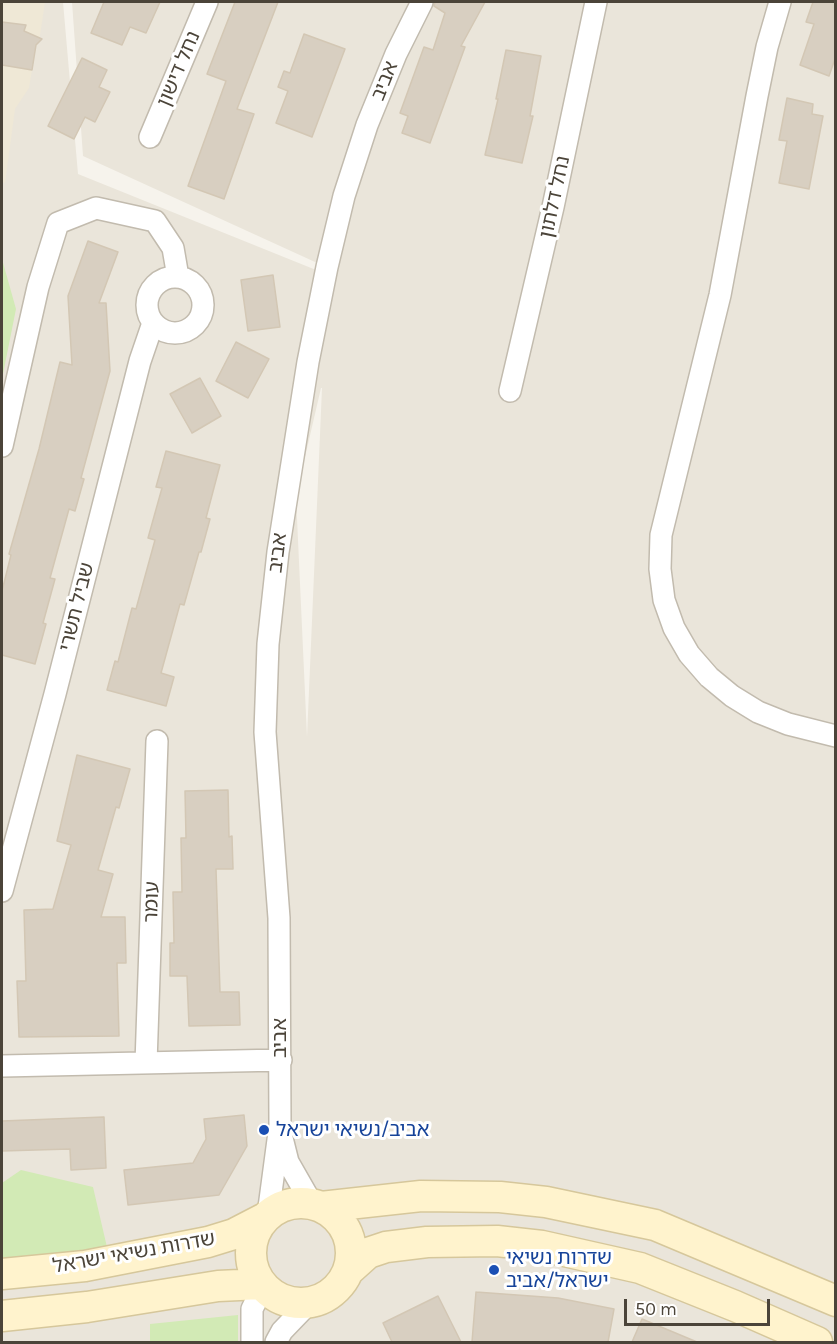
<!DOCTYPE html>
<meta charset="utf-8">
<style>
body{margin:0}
#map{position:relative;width:837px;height:1344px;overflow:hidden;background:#f6f3ec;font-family:Karla,sans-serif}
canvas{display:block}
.frame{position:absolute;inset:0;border:3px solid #4b4439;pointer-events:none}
.scale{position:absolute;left:624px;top:1299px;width:146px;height:27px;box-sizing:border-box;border:3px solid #4b4439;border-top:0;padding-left:8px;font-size:18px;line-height:21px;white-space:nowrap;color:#4b4439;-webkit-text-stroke:4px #fff;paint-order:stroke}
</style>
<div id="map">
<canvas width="837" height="1344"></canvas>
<div class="frame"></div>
<div class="scale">50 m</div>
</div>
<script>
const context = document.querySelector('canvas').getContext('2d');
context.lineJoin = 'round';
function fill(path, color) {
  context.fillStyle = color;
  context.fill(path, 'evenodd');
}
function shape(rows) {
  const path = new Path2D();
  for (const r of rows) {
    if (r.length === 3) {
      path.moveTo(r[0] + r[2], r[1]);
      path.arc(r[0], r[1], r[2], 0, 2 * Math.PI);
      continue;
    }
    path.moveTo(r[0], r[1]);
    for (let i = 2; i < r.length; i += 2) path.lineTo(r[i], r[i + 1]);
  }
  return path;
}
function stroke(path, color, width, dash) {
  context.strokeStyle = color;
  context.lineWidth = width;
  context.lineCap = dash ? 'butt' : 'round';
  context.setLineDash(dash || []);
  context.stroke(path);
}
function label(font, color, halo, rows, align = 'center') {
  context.font = font + ' Karla,"Noto Sans Hebrew",sans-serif';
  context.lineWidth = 6;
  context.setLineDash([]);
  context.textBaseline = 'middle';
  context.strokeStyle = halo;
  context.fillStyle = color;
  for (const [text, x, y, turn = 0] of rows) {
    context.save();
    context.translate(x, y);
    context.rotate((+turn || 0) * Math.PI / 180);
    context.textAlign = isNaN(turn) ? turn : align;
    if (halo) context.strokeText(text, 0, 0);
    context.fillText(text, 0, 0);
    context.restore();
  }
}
const residential = shape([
 [2,2,63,2,78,174,326,274,326,267,83,156,72,2,835,2,835,1342,2,1342],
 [321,388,322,388,307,737,296,496]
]);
const education = shape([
 [2,2,45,2,39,42,36,45,29,88,15,109,5,183,2,182]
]);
const green = shape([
 [2,259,16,309,2,379],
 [21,1170,93,1187,110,1260,2,1262,2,1183],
 [238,1315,238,1342,150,1342,150,1324]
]);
const building = shape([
 [104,2,160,2,146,33,130,27,122,45,91,33,104,2],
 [235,2,278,2,237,109,254,114,224,199,188,186,226,81,207,74,235,2],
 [435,2,485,2,461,46,465,47,430,143,402,133,408,116,400,113,424,47,433,50,445,13,434,6,435,2],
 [813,2,836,2,836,56,829,76,800,65,814,24,806,22,813,2],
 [2,22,26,25,24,31,42,39,36,45,32,70,2,65,2,22],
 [304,34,345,49,312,137,276,123,288,91,278,87,284,71,290,73,304,34],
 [506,50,541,56,530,116,533,116,522,163,485,155,498,99,496,99,506,50],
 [82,58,107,70,99,87,110,92,95,122,85,117,74,139,48,126,82,58],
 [787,98,813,104,812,114,823,116,809,189,779,183,787,141,779,140,787,98],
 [88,241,118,252,99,303,106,303,110,371,81,478,84,479,75,511,69,509,50,578,55,579,43,623,46,624,35,664,2,655,2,591,11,555,9,554,39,449,60,362,72,365,68,296,88,241],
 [273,275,280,327,248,331,241,280,273,275],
 [236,342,269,359,248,398,216,381,236,342],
 [200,378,221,416,192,433,170,394,200,378],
 [166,451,220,465,206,518,210,519,201,552,199,552,184,605,180,604,161,673,174,677,166,706,107,690,115,661,118,662,132,608,136,609,155,540,148,538,162,488,156,487,166,451],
 [77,755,130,769,119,808,116,807,98,870,113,874,101,917,125,917,126,963,117,963,119,1036,19,1037,17,981,26,981,24,910,53,909,71,845,57,841,77,755],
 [228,790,229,837,232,836,233,869,216,869,220,992,239,992,240,1025,189,1026,187,976,170,976,170,943,174,943,173,892,182,892,181,838,186,838,185,791,228,790],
 [244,1115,247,1146,219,1195,128,1205,124,1170,193,1163,206,1139,204,1119,244,1115],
 [104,1117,106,1168,71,1170,70,1149,2,1151,2,1121,104,1117],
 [476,1292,558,1298,614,1309,608,1342,472,1342,476,1292],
 [438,1296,461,1342,392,1342,383,1323,438,1296],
 [642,1319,697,1342,632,1342,642,1319]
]);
const street = shape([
 [780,2,767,47,757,96,720,295,661,535,660,569,664,600,674,628,689,654,709,677,732,696,758,712,788,724,836,736],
 [150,137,207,2],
 [175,305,28],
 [510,391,553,207,596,2],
 [2,446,38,287,58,223,96,208,155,221,173,248,178,277],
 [2,891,55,694,140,361,153,323],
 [146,1063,157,741],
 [2,1066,281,1060],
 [282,1138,288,1162,312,1204],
 [268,1215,280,1125,279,918,265,732,268,644,278,552,308,362,327,267,344,196,367,125,396,54,422,2],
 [252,1342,252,1309,263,1287],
 [276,1342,282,1331,309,1303]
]);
const secondary = shape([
 [301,1253,50],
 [321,1207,421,1196,500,1197,546,1202,655,1225,836,1301],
 [348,1271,368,1253,386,1247,427,1242,497,1241,542,1246,640,1268,735,1306,817,1342],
 [2,1274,85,1266,208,1242,234,1234,263,1219],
 [2,1316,87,1307,218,1286,261,1284]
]);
const markers = [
 [264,1130,6,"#1a4fb4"],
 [494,1270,6,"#1a4fb4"]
];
const streetNames = [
 ["נחל דישון",179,69,-67],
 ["אביב",385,81,-68],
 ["נחל דלתון",555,197,-78],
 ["אביב",278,553,-83],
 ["שביל תשרי",77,607,-76],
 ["עומר",152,902,-88],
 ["אביב",280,1038,-90],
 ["שדרות נשיאי ישראל",134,1253,-10]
];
const transitNames = [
 ["אביב/נשיאי ישראל",276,1130],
 ["שדרות נשיאי",506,1258],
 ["ישראל/אביב",506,1281]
];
fill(residential, '#eae5da');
fill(education, '#efe8d6');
fill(green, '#d2eab5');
fill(building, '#d8cfc1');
stroke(building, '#d3c7b4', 1.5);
stroke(street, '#c2bbae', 24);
stroke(secondary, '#d6c79b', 33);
stroke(street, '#fff', 21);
stroke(secondary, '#fff3cd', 30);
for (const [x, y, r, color] of markers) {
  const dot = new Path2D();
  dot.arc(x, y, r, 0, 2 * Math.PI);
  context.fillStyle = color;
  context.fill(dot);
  stroke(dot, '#fff', 2);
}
label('20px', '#4b4439', '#fff', streetNames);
label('20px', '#164399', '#fff', transitNames, 'left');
</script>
